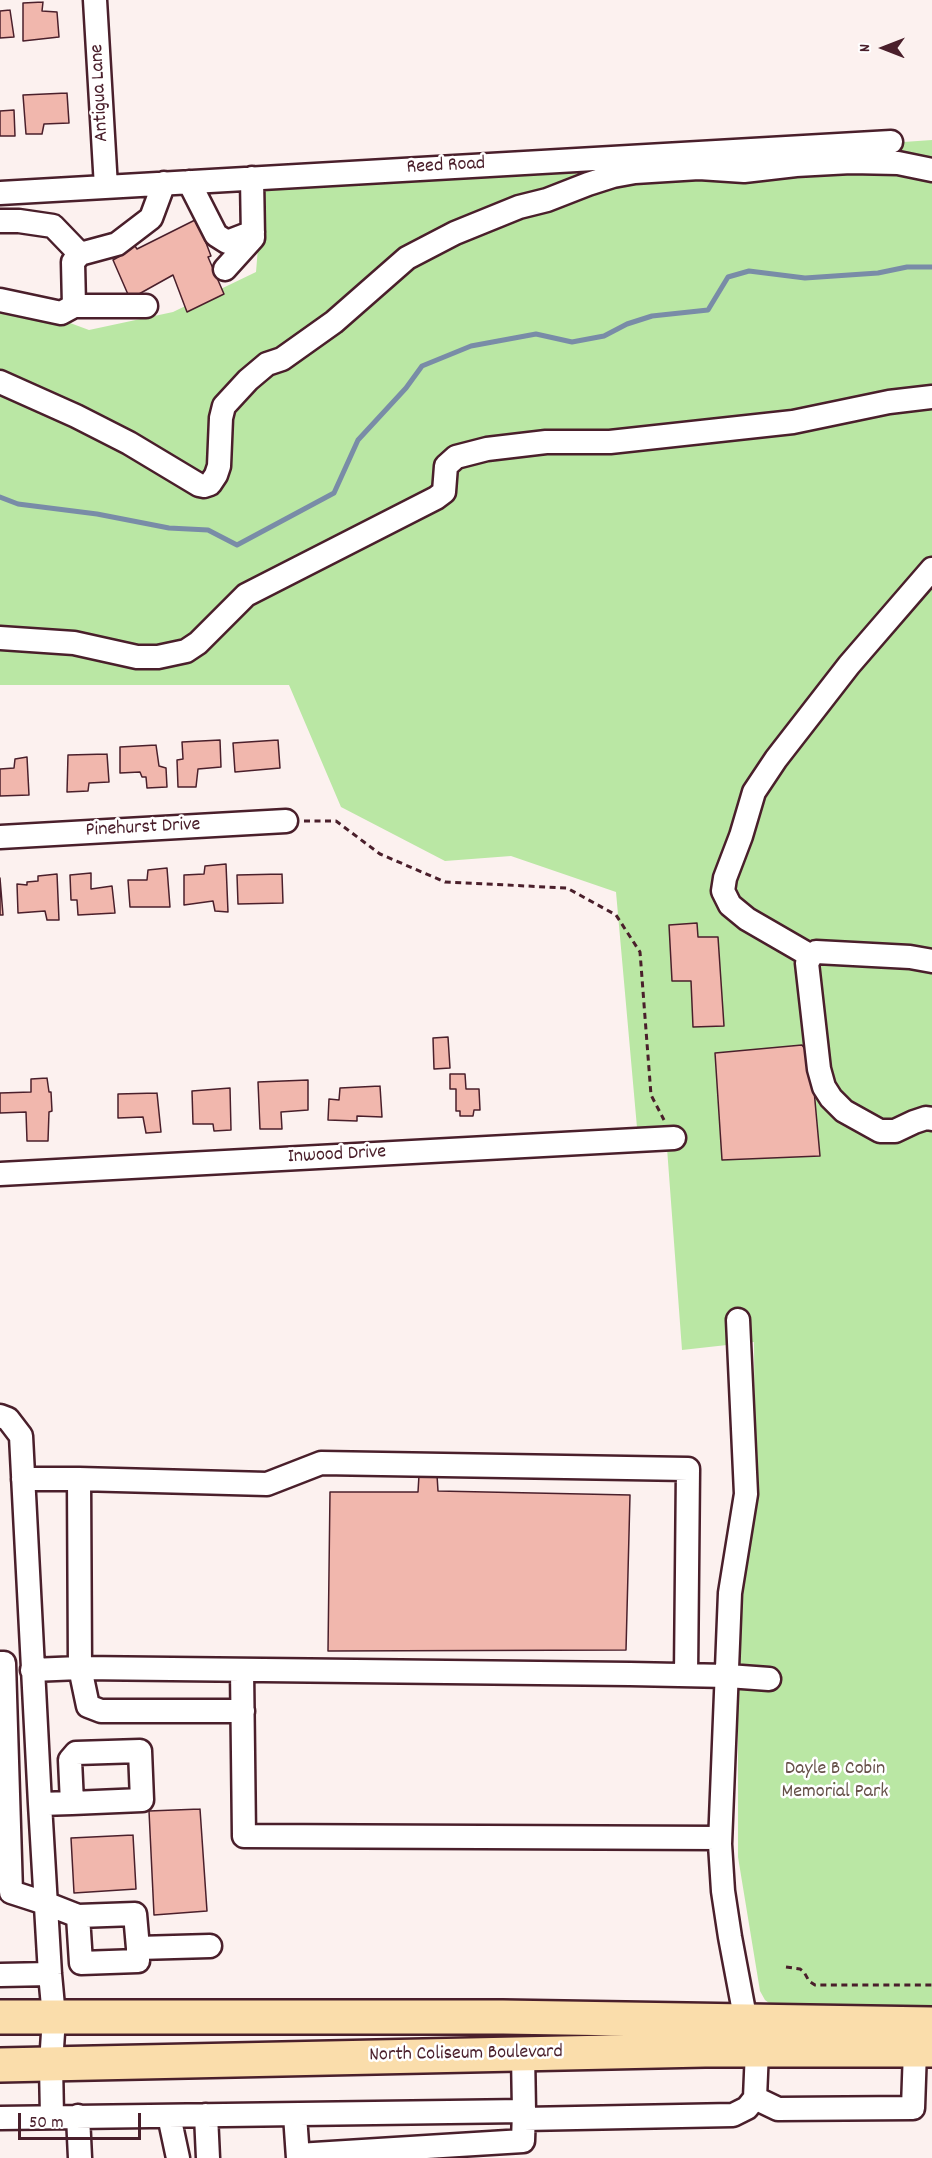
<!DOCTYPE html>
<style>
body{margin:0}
#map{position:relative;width:932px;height:2158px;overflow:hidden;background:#fcf1ef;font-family:Dekko,sans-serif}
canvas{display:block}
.north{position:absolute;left:854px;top:18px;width:60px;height:60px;-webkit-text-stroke:4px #fff;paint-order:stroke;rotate:270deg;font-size:16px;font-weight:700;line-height:24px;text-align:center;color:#4a1f2b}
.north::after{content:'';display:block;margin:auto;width:21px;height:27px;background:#4a1f2b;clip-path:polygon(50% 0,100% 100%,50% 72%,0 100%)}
.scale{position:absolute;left:18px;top:2113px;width:123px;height:27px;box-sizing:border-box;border:3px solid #4a1f2b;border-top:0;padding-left:8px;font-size:18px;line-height:21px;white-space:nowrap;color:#4a1f2b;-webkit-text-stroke:4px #fff;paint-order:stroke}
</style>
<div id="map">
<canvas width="932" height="2158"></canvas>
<div class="north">N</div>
<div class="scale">50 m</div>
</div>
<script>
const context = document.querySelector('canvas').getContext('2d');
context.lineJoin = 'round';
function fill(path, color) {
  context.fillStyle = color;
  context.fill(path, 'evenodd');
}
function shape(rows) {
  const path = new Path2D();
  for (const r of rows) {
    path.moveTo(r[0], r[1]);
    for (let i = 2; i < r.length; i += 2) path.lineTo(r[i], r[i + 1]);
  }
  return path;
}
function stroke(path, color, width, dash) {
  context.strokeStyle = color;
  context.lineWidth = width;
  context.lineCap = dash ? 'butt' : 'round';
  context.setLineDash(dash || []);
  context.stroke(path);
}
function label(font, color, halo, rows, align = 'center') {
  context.font = font + ' Dekko,sans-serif';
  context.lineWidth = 5;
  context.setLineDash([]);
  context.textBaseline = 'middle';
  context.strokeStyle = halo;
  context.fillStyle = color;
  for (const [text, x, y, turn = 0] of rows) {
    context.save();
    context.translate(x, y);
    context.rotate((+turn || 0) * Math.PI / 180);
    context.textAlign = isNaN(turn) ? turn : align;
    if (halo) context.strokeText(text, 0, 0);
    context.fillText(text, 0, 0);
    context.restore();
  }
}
const green = shape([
 [932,140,932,2007,769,2003,765,2000,760,1991,738,1857,738,1707,736,1623,755,1490,754,1342,682,1350,667,1148,639,1150,616,892,511,856,445,861,341,807,289,685,0,685,0,297,89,330,173,312,256,272,263,187]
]);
const stream = shape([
 [0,497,18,504,97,514,169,528,208,530,237,545,334,493,358,440,406,388,422,366,471,346,536,334,572,342,604,336,627,324,652,316,708,310,728,277,749,271,805,278,878,273,907,267,932,267]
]);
const building = shape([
 [43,2,42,11,57,12,59,37,23,41,23,3,43,2],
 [10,10,14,37,0,38,0,11,10,10],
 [67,93,69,123,44,124,42,134,26,134,23,95,67,93],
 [14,110,15,136,0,136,0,111,14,110],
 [197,219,211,256,208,257,224,294,187,312,173,275,130,299,113,260,120,256,119,249,133,243,137,249,197,219],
 [220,740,221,767,198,769,196,787,178,787,177,760,183,759,182,742,220,740],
 [278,740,280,768,235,772,233,743,278,740],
 [156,745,159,766,166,768,167,787,147,788,146,777,142,777,140,772,120,773,120,747,156,745],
 [107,754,109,782,89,783,88,791,67,792,68,755,107,754],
 [27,757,29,795,0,796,0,769,14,768,15,759,27,757],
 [226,864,228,912,215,911,213,901,184,905,184,875,204,874,205,866,226,864],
 [167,868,170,907,130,907,128,880,147,880,148,870,167,868],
 [91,873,91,889,112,886,115,913,78,915,77,900,71,900,70,875,91,873],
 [57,874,59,920,47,920,45,911,18,913,17,884,27,885,27,882,38,881,38,876,57,874],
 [282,874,283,903,238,904,237,875,282,874],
 [0,878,3,915,0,915,0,878],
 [697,923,698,937,718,937,724,1026,693,1027,691,981,672,981,669,925,697,923],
 [448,1037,450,1068,434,1069,433,1038,448,1037],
 [802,1045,811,1057,820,1156,722,1160,715,1053,802,1045],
 [450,1074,465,1074,466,1089,479,1089,480,1110,474,1110,473,1116,460,1116,460,1111,456,1111,456,1089,450,1089,450,1074],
 [47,1078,49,1092,51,1092,52,1111,49,1112,48,1141,27,1141,26,1112,0,1113,0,1093,31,1092,31,1079,47,1078],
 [308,1080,308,1110,281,1112,282,1129,260,1129,258,1082,308,1080],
 [380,1086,382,1117,357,1116,357,1121,328,1120,329,1099,339,1100,340,1088,380,1086],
 [230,1088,231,1130,214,1131,213,1124,193,1124,192,1091,230,1088],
 [157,1093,161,1132,146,1133,143,1117,118,1118,118,1094,157,1093],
 [419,1475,437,1475,438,1491,630,1495,626,1650,328,1651,330,1492,418,1492,419,1475],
 [200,1809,207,1911,154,1915,149,1811,200,1809],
 [133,1835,136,1889,74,1893,71,1838,133,1835]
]);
const path = shape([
 [304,821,336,821,380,854,445,882,567,888,616,915,640,952,651,1095,664,1120],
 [786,1967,800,1969,804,1972,809,1981,815,1985,932,1985]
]);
const minor = shape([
 [95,0,106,187],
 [189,182,216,235,227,242,253,232],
 [0,193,891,142],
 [0,221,19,221,53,226,80,254],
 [225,269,253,238,252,178],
 [0,300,61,313,74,306,73,262,80,254,117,244,151,218,164,183],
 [74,306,146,306],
 [0,382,76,416,129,443,199,485,204,486,210,484,216,475,219,466,221,418,224,406,248,380,267,364,282,359,334,322,407,258,455,233,519,207,547,200,588,184,613,176,635,172,699,168,744,171,796,165,851,162,898,163,932,170],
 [0,638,74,643,137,657,158,657,186,651,198,643,246,595,436,498,444,492,446,466,456,457,487,449,546,442,610,442,793,422,889,402,932,397],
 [0,837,286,821],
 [811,956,747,919,730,905,723,891,725,878,741,836,754,792,776,759,849,665,932,569],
 [932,961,910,957,816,952,811,956,807,963,819,1069,824,1087,831,1098,844,1111,880,1131,895,1131,914,1122,926,1118,932,1119],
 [0,1174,674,1138],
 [0,1416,8,1419,21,1436,40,1804,50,1974,54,2017,51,2064,52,2117],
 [23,1479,79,1479],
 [0,1663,4,1663,11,1892,45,1903,78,1916,135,1914,138,1948,210,1946],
 [32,1670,80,1668,630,1674,728,1676,769,1679],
 [242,1670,244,1836,720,1838],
 [243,1711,101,1711,88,1706,80,1668,79,1479,267,1484,321,1463,688,1469,686,1675],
 [40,1804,72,1803,142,1800,140,1751,76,1753,70,1760,72,1803],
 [78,1916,81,1963,138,1961,138,1948],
 [0,1975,50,1974],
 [755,2098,778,2109,913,2108,915,2050],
 [206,2115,208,2158],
 [295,2115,298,2158],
 [78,2116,80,2158],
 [169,2116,178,2158],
 [0,2118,524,2111,523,2054],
 [524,2119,733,2115,747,2108,755,2098,757,2050,746,2022,730,1937,723,1891,720,1844,730,1593,746,1494,738,1320],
 [298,2155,523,2141,524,2111]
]);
const highway = shape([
 [0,2017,503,2017,932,2024],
 [0,2065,705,2050,932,2050]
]);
const streetNames = [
 ["Antigua Lane",101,93,-93],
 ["Reed Road",446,167,-3],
 ["Pinehurst Drive",143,829,-3],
 ["Inwood Drive",337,1156,-3],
 ["North Coliseum Boulevard",466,2055,-1]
];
const parkNames = [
 ["Dayle B Cobin",835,1770],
 ["Memorial Park",835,1793]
];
fill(green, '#bae7a4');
stroke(stream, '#798ca7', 5);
fill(building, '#f1b7ad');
stroke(building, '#4a1f2b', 1.5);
stroke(minor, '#4a1f2b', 27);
stroke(highway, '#4a1f2b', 38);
stroke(path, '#4a1f2b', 3, [6, 4.5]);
stroke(minor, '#fff', 22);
stroke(highway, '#faddab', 33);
label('20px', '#4a1f2b', '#fff', streetNames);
label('20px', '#665149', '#fff', parkNames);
</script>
